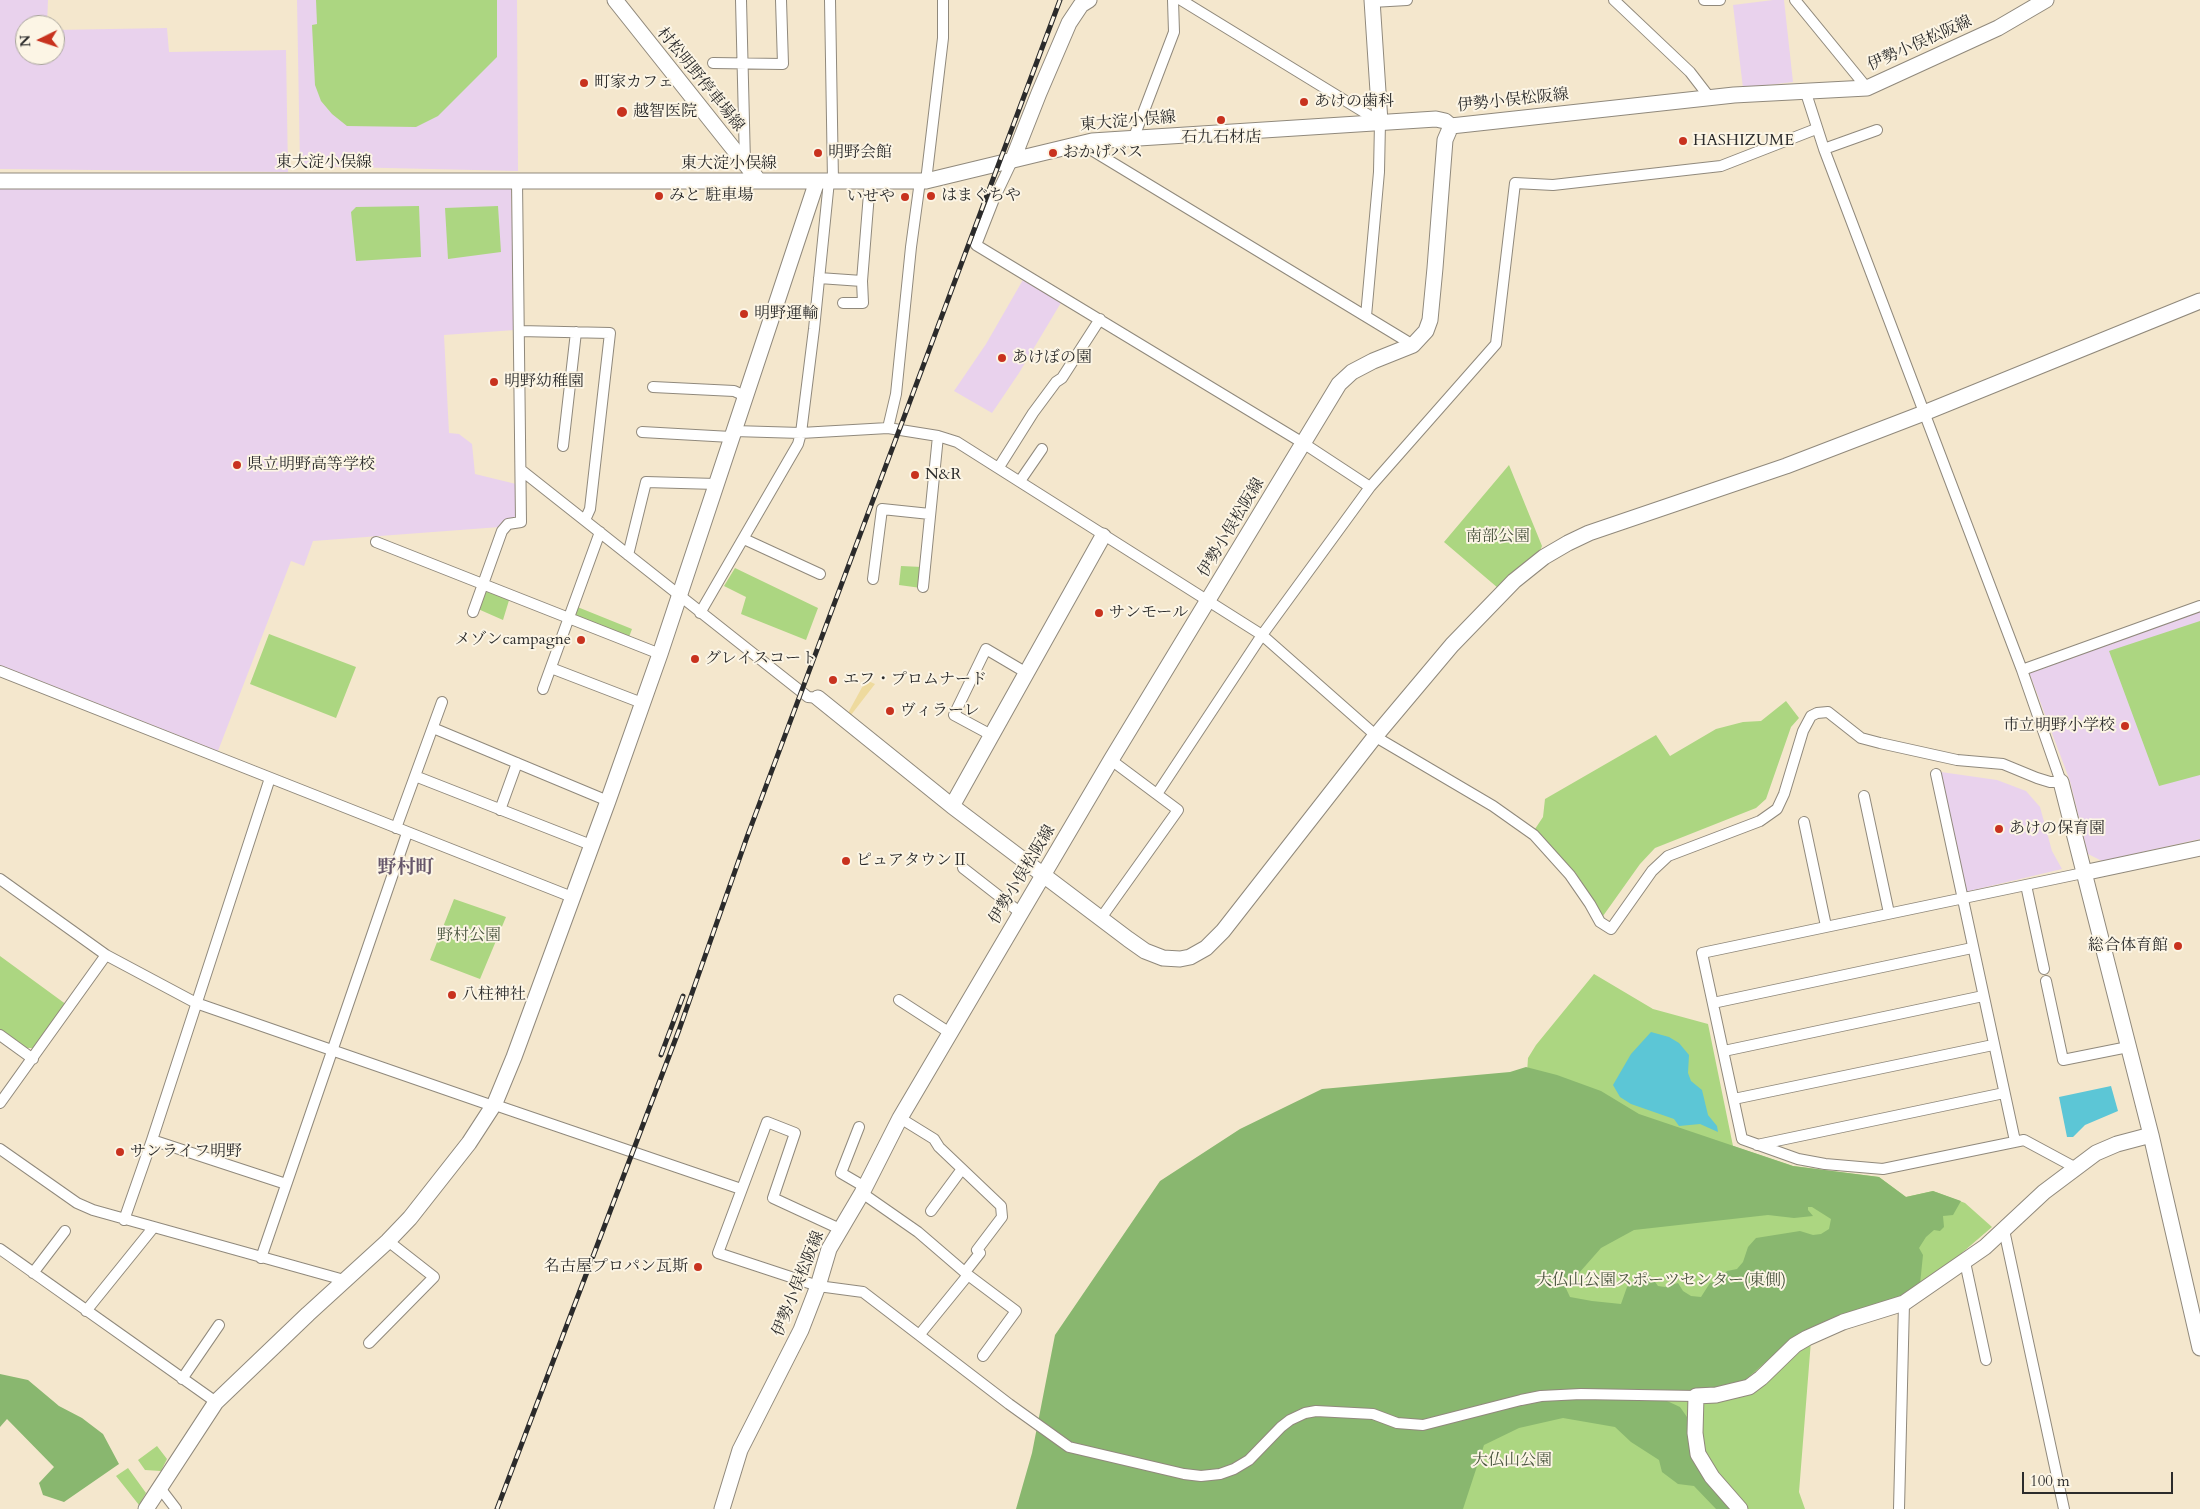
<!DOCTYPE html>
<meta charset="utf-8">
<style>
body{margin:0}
#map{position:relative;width:2200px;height:1509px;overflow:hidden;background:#f4e7cd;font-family:Cardo,serif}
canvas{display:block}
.north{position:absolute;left:15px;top:15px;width:50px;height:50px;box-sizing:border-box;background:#fcf5e5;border:1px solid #a8a49b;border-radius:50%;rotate:266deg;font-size:14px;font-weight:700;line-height:20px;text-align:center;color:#2b2b2b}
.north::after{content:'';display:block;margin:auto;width:18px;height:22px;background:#c8321e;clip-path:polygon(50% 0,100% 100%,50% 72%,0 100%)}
.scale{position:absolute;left:2022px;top:1472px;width:151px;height:22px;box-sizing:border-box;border:2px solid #2b2b2b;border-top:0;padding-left:6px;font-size:15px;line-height:18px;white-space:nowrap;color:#2b2b2b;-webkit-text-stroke:4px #fcf5e5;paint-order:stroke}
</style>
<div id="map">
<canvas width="2200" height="1509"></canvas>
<div class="north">N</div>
<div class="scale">100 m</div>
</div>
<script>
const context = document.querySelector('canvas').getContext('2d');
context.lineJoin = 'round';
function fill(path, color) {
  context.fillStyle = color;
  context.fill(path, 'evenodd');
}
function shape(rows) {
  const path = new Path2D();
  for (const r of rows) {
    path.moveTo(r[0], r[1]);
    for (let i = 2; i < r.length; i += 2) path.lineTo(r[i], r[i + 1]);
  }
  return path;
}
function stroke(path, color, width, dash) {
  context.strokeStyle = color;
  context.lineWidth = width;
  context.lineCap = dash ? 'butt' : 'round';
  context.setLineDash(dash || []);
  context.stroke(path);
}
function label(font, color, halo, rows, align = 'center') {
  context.font = font + ' Cardo,"Noto Serif JP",serif';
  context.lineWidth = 4;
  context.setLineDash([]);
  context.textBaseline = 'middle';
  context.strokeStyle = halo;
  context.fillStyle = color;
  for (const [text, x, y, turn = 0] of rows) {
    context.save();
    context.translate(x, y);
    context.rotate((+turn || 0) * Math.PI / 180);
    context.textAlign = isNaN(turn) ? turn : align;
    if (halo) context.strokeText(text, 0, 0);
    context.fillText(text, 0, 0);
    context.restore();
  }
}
const built = shape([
 [0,0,48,0,47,25,25,25,25,55,55,55,55,30,167,28,169,52,286,50,288,172,0,169],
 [297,0,517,0,518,171,300,166],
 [1773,0,1784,0,1793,82,1743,88,1733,5],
 [0,187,511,188,515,330,444,335,449,433,459,434,472,444,475,474,516,484,516,519,500,527,313,541,304,566,291,561,218,751,0,665],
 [1024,278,1062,301,1019,373,992,413,954,391,986,344],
 [2200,610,2200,839,2102,861,2088,854,2070,781,2029,672],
 [1941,772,1997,780,2026,791,2040,807,2052,851,2062,869,1965,892]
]);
const green = shape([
 [316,0,497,0,497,57,438,116,416,127,347,126,332,114,321,101,315,85,312,25,317,24],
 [419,206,421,257,356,261,351,212,356,207],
 [498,206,501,252,448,259,445,208],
 [1509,465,1542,546,1540,551,1498,588,1444,542],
 [901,566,922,567,921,588,899,585],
 [735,568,818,608,806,640,741,614,746,597,724,586],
 [485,588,510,597,503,620,478,609],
 [575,606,632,629,629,637,572,615],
 [2200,621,2200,775,2159,786,2109,651],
 [269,634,356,667,336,718,250,684],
 [1786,701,1799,718,1791,727,1766,799,1756,808,1655,848,1640,864,1603,916,1575,872,1569,870,1535,829,1543,817,1545,799,1656,735,1670,756,1716,729,1743,722,1761,721],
 [454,899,506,917,480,979,430,960],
 [0,956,67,1005,34,1048,26,1048,0,1029],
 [1594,974,1653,1009,1708,1024,1733,1146,1793,1166,1879,1177,1906,1197,1933,1191,1965,1203,1992,1227,1956,1258,1920,1284,1812,1328,1799,1492,1805,1509,1447,1509,1527,1073,1528,1058,1536,1045],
 [157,1446,167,1459,161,1471,145,1470,138,1460],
 [128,1468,146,1493,139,1505,116,1476]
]);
const forest = shape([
 [1526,1067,1557,1075,1601,1091,1639,1114,1793,1166,1879,1177,1906,1197,1933,1191,1961,1201,1953,1215,1943,1216,1944,1227,1940,1231,1934,1230,1926,1237,1919,1248,1923,1255,1920,1284,1901,1296,1778,1351,1744,1381,1716,1389,1666,1391,1667,1401,1680,1407,1687,1417,1687,1436,1700,1469,1731,1509,1716,1509,1694,1486,1678,1484,1662,1472,1659,1460,1631,1442,1615,1427,1563,1418,1519,1428,1484,1445,1463,1509,1016,1509,1032,1453,1055,1335,1160,1181,1240,1129,1322,1089,1510,1072],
 [1808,1207,1812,1207,1831,1219,1829,1229,1821,1234,1813,1235,1800,1231,1756,1238,1748,1247,1743,1262,1737,1269,1727,1271,1718,1281,1710,1283,1701,1297,1691,1296,1683,1291,1678,1283,1665,1287,1658,1286,1650,1275,1638,1277,1627,1287,1621,1304,1592,1301,1570,1297,1562,1280,1579,1273,1601,1248,1634,1230,1768,1215,1794,1218,1813,1216,1808,1210],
 [0,1374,28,1380,59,1406,82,1418,103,1434,119,1464,64,1502,43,1495,39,1483,54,1467,7,1419,0,1427]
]);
const sand = shape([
 [866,680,875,684,851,715,848,713]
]);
const water = shape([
 [1651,1032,1669,1037,1679,1043,1689,1055,1688,1073,1691,1081,1702,1090,1708,1115,1717,1126,1718,1132,1700,1124,1679,1126,1674,1119,1631,1104,1620,1097,1613,1085,1631,1054],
 [2111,1086,2118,1111,2085,1125,2073,1137,2067,1137,2059,1097]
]);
const street = shape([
 [741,0,745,163],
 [830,0,833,181],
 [1181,0,1380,122,1379,172,1366,316],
 [1614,0,1690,72,1710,98],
 [1704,0,1720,0],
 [1795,0,1867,88],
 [1372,2,1407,0],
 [713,63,783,64,781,0],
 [1134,137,1174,32,1173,0],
 [1080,143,1413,345],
 [1824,149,1877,130],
 [1013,159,994,199,976,245,1303,443,1370,487],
 [926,181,943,38,943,0],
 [819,278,862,281,870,181],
 [843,303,863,303,862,281],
 [519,331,610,333,590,509,585,520],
 [653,387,734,391,745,396],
 [888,428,896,394,911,247,920,181],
 [734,431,801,433,888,428,938,436,957,442,1262,635,1381,740,1493,806,1534,835,1570,875,1590,904,1600,922,1611,929,1652,871,1668,856,1760,821,1777,809,1784,794,1803,731,1811,716,1817,713,1828,712,1861,738,1880,743,1957,760,2003,764,2037,778,2050,782,2061,782,2022,670,1824,149,1805,90],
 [642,432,731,437],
 [563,446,576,332],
 [999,467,1033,413,1056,382,1062,378,1100,319],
 [521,470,808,697,818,698],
 [1020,481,1042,449],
 [744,539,820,574],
 [376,542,660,654],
 [628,555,646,482,716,484],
 [873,579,882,509,930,514],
 [923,587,938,436],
 [473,612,502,531,508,524,521,522,517,181],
 [700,613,798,444,801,433,814,329,829,181],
 [551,668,642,703],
 [2022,670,2200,606],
 [0,671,572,897],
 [543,689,600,532],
 [433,728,608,801],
 [993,736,954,715,986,649,1025,672],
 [1936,774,2015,1141],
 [415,776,591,845],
 [1157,794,1262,635,1370,487,1496,344,1515,183,1553,185,1721,166,1816,129],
 [1864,796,1889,913],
 [500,810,517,763],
 [1804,822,1826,926],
 [396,828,442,702],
 [963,868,1022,914],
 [0,879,106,955,196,1003,493,1106],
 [2026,885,2044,969],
 [1101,918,1178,810,1111,760],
 [2046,981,2063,1060,2128,1047],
 [899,1000,950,1033],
 [1713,1003,1972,948],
 [0,1035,33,1059],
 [1724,1051,1983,996],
 [1734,1099,1993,1045],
 [0,1103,106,955],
 [495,1103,501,1107,741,1189],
 [900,1118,934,1139,939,1147,1001,1206,1002,1217,977,1250,980,1253,965,1272],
 [859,1127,841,1173,865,1187],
 [152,1140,286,1184],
 [1757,1145,2004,1093],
 [0,1149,77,1203,93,1210,344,1280],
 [2076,1168,2024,1140,1883,1169,1825,1164,1798,1159,1742,1139,1702,953,2083,873],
 [862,1193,918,1232,968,1275],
 [931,1211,962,1169],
 [124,1220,152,1140,270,778],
 [840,1229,773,1198,795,1133,767,1122,718,1253,818,1286,863,1292,1009,1404,1069,1447,1184,1474,1201,1476,1220,1474,1234,1469,1249,1460,1281,1427,1290,1420,1305,1413,1316,1411,1373,1414,1397,1423,1423,1425,1521,1400,1541,1396,1581,1394,1696,1396],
 [2004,1230,2064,1509],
 [0,1249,216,1402],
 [261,1258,407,833],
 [1965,1262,1986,1360],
 [33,1273,65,1231],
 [86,1311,153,1228],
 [920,1334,968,1275,1016,1311,983,1356],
 [369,1343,434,1277,388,1241],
 [182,1379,219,1325],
 [160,1488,176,1509],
 [1899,1509,1904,1303]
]);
const secondary = shape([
 [615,0,759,181],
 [1372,0,1380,122],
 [1451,126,1734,95,1867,88,1998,28,2046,0],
 [1013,159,1039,93,1069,23,1081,5,1089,0],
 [0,181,926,181,1092,141,1436,119,1445,121,1451,126],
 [818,698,952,806,1128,939,1145,951,1163,958,1180,959,1190,957,1206,948,1223,931,1373,739,1452,645,1514,581,1544,557,1568,543,1589,533,1786,466,1924,413,2200,301],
 [2061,782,2151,1135,2200,1348],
 [952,806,1103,536],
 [2083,873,2200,848],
 [146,1509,216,1402,308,1314,388,1241,410,1218,469,1143,495,1103,514,1057,608,801,660,654,817,181],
 [722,1509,740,1450,801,1330,818,1286,829,1249,862,1193,900,1118,1111,760,1339,384,1352,372,1373,361,1413,345,1426,331,1430,320,1435,268,1445,140,1451,126],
 [1740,1509,1712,1477,1698,1454,1695,1433,1696,1396,1716,1395,1749,1387,1761,1378,1795,1345,1807,1338,1843,1322,1904,1303,1985,1247,2044,1192,2096,1153,2117,1144,2151,1135]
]);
const rail = shape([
 [661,1055,683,996],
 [497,1509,679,1030,747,837,1060,0]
]);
const markers = [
 [584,83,5,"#c8321e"],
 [1304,102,5,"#c8321e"],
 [622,112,6,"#c8321e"],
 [1221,120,5,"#c8321e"],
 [1683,141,5,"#c8321e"],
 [818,153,5,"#c8321e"],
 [1053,153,5,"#c8321e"],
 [659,196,5,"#c8321e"],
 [931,196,5,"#c8321e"],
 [905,197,5,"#c8321e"],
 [744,314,5,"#c8321e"],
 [1002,358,5,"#c8321e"],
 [494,382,5,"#c8321e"],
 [237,465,5,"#c8321e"],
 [915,475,5,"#c8321e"],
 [1099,613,5,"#c8321e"],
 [581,640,5,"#c8321e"],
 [695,659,5,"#c8321e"],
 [833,680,5,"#c8321e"],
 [890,711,5,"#c8321e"],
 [2125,726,5,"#c8321e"],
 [1999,829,5,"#c8321e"],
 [846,861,5,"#c8321e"],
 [2178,946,5,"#c8321e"],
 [452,995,5,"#c8321e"],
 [120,1152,5,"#c8321e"],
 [698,1267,5,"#c8321e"]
];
const streetNames = [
 ["伊勢小俣松阪線",1920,44,-24],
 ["村松明野停車場線",700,80,51],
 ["伊勢小俣松阪線",1513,101,-6],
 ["東大淀小俣線",1128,122,-5],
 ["東大淀小俣線",324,163],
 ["東大淀小俣線",729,164],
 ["伊勢小俣松阪線",1232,528,-59],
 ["伊勢小俣松阪線",1023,875,-59],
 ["伊勢小俣松阪線",799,1284,-68]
];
const poiNames = [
 ["町家カフェ",594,83],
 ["あけの歯科",1314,102],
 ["越智医院",633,112],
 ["石九石材店",1221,138,"center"],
 ["HASHIZUME",1693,141],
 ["明野会館",828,153],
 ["おかげバス",1063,153],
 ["みと 駐車場",669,196],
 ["はまぐちや",941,196],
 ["いせや",895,197,"right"],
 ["明野運輸",754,314],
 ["あけぼの園",1012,358],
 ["明野幼稚園",504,382],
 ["県立明野高等学校",247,465],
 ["N&R",925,475],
 ["サンモール",1109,613],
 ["メゾンcampagne",571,640,"right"],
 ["グレイスコート",705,659],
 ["エフ・プロムナード",843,680],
 ["ヴィラーレ",900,711],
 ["市立明野小学校",2115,726,"right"],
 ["あけの保育園",2009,829],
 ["ピュアタウンⅡ",856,861],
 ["総合体育館",2168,946,"right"],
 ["八柱神社",462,995],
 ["サンライフ明野",130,1152],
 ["名古屋プロパン瓦斯",688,1267,"right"]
];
const parkNames = [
 ["南部公園",1498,537],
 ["野村公園",469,936],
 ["大仏山公園スポーツセンター(東側)",1661,1281],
 ["大仏山公園",1512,1461]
];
const quarterNames = [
 ["野村町",406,869]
];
fill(built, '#e9d2ed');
fill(green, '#acd681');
fill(forest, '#89b76f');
fill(sand, '#eeda9e');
fill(water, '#5cc6d6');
stroke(street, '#90897c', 12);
stroke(secondary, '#90897c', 17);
stroke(street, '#fff', 10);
stroke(secondary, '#fff', 15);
stroke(rail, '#2b2b2b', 5);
stroke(rail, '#fcf5e5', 3, [9]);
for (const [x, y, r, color] of markers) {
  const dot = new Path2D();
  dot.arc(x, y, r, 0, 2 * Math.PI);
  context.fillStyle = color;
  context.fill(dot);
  stroke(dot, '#fcf5e5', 2);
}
label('16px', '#2b2b2b', '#fcf5e5', streetNames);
label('16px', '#2b2b2b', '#fcf5e5', poiNames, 'left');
label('16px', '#4b5640', '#fcf5e5', parkNames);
label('bold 19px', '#66566a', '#fcf5e5', quarterNames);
</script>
